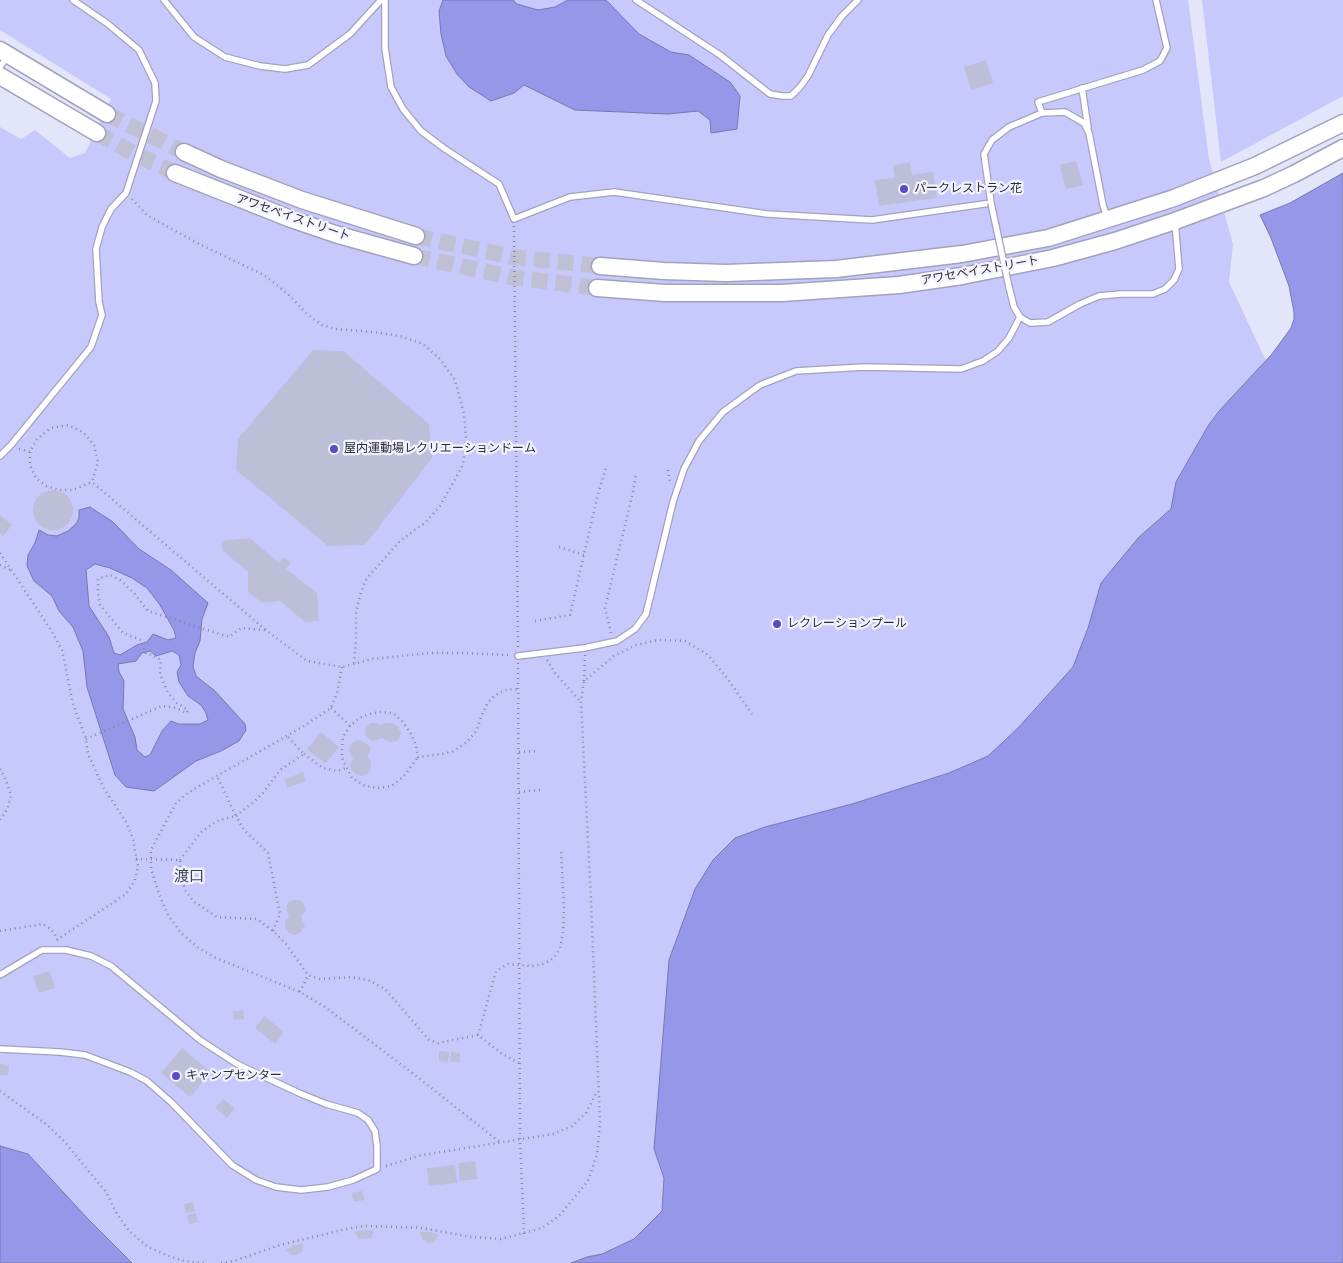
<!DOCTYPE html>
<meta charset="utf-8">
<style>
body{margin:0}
canvas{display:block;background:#e3e5fa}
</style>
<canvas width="1343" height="1263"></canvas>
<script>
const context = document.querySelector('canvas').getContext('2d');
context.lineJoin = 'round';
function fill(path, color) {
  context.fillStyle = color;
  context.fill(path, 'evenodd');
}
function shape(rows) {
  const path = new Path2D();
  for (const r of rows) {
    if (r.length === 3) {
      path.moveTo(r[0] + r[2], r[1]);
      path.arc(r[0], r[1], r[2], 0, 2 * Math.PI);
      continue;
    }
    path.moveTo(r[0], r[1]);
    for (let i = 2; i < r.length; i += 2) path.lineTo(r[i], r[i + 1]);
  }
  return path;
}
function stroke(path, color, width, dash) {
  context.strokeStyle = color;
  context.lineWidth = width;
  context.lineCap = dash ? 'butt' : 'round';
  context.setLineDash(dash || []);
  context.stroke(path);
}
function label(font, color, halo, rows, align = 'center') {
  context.font = font + ' "DM Sans","Noto Sans JP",sans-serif';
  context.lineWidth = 4.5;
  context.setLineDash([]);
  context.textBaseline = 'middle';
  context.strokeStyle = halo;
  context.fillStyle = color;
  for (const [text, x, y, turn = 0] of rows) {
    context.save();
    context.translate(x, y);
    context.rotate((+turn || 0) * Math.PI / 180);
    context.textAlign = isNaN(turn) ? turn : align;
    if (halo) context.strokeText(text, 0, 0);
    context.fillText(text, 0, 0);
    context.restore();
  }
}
const green = shape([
 [0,0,1188,0,1209,159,1233,244,1229,282,1266,361,1219,411,1208,426,1174,496,1171,509,1139,537,1088,628,1073,667,1018,728,988,756,949,773,852,804,766,827,736,838,654,1149,664,1178,662,1211,634,1239,602,1254,587,1257,571,1263,132,1263,88,1219,28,1154,0,1146,0,127,21,139,35,130,70,158,85,153,111,99,0,30],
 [1202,0,1343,0,1343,96,1221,162]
]);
const water = shape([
 [443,0,513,0,517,4,538,10,555,7,568,0,606,0,639,34,671,52,689,55,730,82,740,96,737,129,711,133,710,120,698,111,668,114,575,110,524,85,514,93,491,101,469,87,457,74,446,56,441,34,439,11,443,0],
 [1343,173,1343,1263,571,1263,587,1257,602,1254,634,1239,662,1211,664,1178,654,1149,669,960,695,889,713,860,735,838,765,827,852,804,949,773,988,756,1018,728,1073,667,1088,628,1101,583,1139,537,1171,509,1176,482,1208,426,1219,411,1272,354,1291,328,1294,319,1294,312,1289,286,1271,238,1260,215,1290,203,1343,173],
 [90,507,113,522,139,549,171,570,208,603,202,619,200,641,195,653,193,666,196,676,215,691,245,724,246,730,239,741,221,751,196,761,154,791,126,787,115,775,87,687,83,651,73,627,59,611,52,596,34,581,27,566,28,555,35,543,39,530,48,535,57,536,68,531,76,524,79,518,79,510,90,507],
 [95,564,110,568,132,578,147,588,160,605,174,630,176,638,168,640,153,634,147,642,137,645,120,655,114,653,109,637,89,606,86,570,95,564],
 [150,651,156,656,172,651,179,655,181,665,177,672,179,682,188,696,201,705,206,713,208,720,200,724,178,724,171,721,162,731,150,755,145,757,137,750,135,737,123,709,124,681,119,672,118,664,136,661,142,653,150,651],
 [0,1146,28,1154,88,1219,132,1263,0,1263,0,1146]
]);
const building = shape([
 [986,60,993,83,971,90,964,67],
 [1076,161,1083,185,1066,189,1060,165],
 [910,162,912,175,933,172,937,198,879,206,875,180,895,178,893,165],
 [313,350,343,351,429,424,432,458,365,545,328,546,236,470,238,439],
 [53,510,20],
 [0,515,12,525,3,536,0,533],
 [250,538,279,563,284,557,291,563,286,569,317,593,319,621,305,622,280,601,262,603,248,592,248,572,223,551,221,541],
 [370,723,375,723,381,725,386,723,392,723,397,726,401,732,400,737,396,741,390,742,382,738,373,741,368,739,365,734,366,728],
 [321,732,339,747,325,764,307,749],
 [360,740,370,746,370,752,367,756,371,761,371,766,370,772,366,775,361,776,357,775,351,770,350,765,353,759,349,750,350,745,355,741],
 [303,772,306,781,287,788,284,780],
 [293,900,299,900,304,904,306,910,301,917,305,926,300,933,295,935,289,933,285,929,285,922,289,917,286,907,288,902],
 [50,971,55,988,39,993,33,976],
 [243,1010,244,1019,234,1020,233,1011],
 [264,1016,284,1032,275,1044,255,1028],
 [182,1048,211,1072,190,1097,161,1073],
 [439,1051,449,1052,448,1062,439,1061],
 [451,1052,460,1053,460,1062,450,1062],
 [0,1064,9,1065,8,1075,0,1075],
 [223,1099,235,1108,227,1118,215,1108],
 [475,1161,477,1179,460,1181,458,1163],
 [455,1165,457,1183,429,1186,427,1168],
 [362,1191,364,1200,354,1202,352,1193],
 [193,1202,195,1211,186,1213,184,1204],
 [196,1213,198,1222,189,1224,187,1215],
 [364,1230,374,1231,371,1238,359,1239,354,1232],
 [420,1232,430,1232,439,1235,434,1242,428,1243,422,1239],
 [303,1244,302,1252,297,1255,291,1255,286,1250,294,1245]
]);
const secondaryTunnel = shape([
 [107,114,184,152],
 [97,133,135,154,175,173],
 [416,236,513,257,600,266],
 [414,256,511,277,597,288]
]);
const path = shape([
 [132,199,148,216,205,247,264,275,288,294,307,314,322,325,336,329,373,332,400,336,423,344,440,359,455,380,464,414,466,439,463,465,440,506,426,522,401,540,367,578,361,592,356,612,356,640,354,664],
 [514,226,518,648],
 [19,449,30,452,37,439,51,428,68,425,83,432,94,445,98,462,92,482,267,631,307,661,342,667,372,659,430,653,462,653,509,655],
 [30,452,30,465,36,478,46,486,59,490,73,490,92,482],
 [668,470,670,481],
 [559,547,584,555],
 [0,553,51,630,62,650,73,704,86,739,88,754,103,787,126,822,133,839,138,867,135,880,126,894,55,941],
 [0,565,10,570],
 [535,621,570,615,598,494,606,468],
 [611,633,605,608,633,492,636,474],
 [547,660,555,673,581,702],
 [518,663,520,1139,524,1234],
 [342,667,337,693,331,708,304,726,189,792,176,803,151,850,151,869,159,894,168,915,181,933,197,947,216,958,300,992,325,1007,406,1068,501,1143],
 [584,681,585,655],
 [331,708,350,726,359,718,369,714,380,712,393,713,402,721,410,732,416,745,418,757,435,755,452,752,467,742,477,730,481,717,487,704,494,696,505,690,518,689],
 [350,726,343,737,342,746,342,758,352,778,365,786,379,788,392,786,404,776,418,757],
 [86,739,162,706,176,708,187,713,188,710,177,703,168,693,160,674,161,660,152,655,146,654,141,640,123,633,100,605,98,593,98,579,110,575,120,580,134,593,148,611,229,637,241,628,265,630],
 [519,752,539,751],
 [304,754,323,768,338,771,346,768],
 [0,769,6,780,11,795,8,808,0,820],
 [519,792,541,790],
 [136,859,180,860,182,878,185,890,193,901,217,917,257,919,273,931,286,944,308,975,320,979,351,977,368,980,385,989,429,1040,438,1043,478,1035,502,1054,519,1063],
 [180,860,201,832,217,821,236,816,217,776],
 [0,931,43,924,51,929,58,939],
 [273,931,280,914,268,853,244,830,236,816,251,804,263,793,280,770,304,754,287,736],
 [300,992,308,975],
 [478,1035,496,971,508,964,532,966,543,964,554,958,560,948,563,932,564,910,561,849],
 [0,1091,46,1124,64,1141,106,1192,117,1214,129,1231,148,1247,166,1255,184,1261,207,1263],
 [386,1166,422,1155,553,1134,572,1126,586,1113,597,1091],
 [221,1263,234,1261,280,1245,342,1230,364,1226,422,1228,471,1237,501,1239,542,1228,559,1216,588,1181,597,1154,600,1123,591,901,581,702,584,681,614,656,636,645,658,640,685,641,708,655,727,678,752,714]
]);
const service = shape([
 [164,0,194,37,225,57,260,66,285,69,308,65,350,34,381,0],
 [385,0,385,48,391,87,403,109,421,131,445,149,499,184,514,219,570,197,614,192,767,214,872,220,991,203,984,154,992,140,1009,127,1042,113,1065,112,1084,123,1089,133,1103,205,1107,217],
 [636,0,720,55,770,94,782,96,791,96,800,87,808,76,828,35,842,16,858,0],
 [0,67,7,57],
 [1082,88,1088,128],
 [1042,113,1038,102,1143,70,1160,61,1167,48,1156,0],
 [1009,287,1014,307,1020,317,1030,323,1048,322,1080,304,1099,296,1121,294,1153,294,1165,289,1174,280,1179,269,1175,222],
 [0,456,11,445,91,347,102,315,99,302,96,249,102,227,111,209,126,193,156,101,155,83,139,50,108,24,73,0],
 [518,656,584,648,617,641,635,629,646,614,673,502,684,469,699,441,723,412,760,385,796,371,864,367,961,369,983,361,998,351,1009,338,1020,317],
 [0,975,42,950,66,950,91,956,111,966,200,1040,237,1064,299,1093,326,1104,358,1113,368,1120,375,1131,377,1146,377,1169,353,1180,328,1187,301,1190,276,1187,256,1180,232,1165,172,1103,147,1081,130,1072,85,1055,60,1052,0,1049]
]);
const secondary = shape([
 [0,50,107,114],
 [0,76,97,133],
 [184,152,221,169,302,200,416,236],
 [175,173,291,219,335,234,414,256],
 [600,266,664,271,726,273,836,269,962,254,1048,238,1174,198,1255,166,1343,123],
 [597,288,665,293,782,293,899,285,962,276,1053,258,1115,241,1175,221,1264,188,1294,174,1343,148]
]);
const serviceBridge = shape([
 [991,203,1009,287]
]);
const markers = [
 [904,189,5,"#594cc4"],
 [334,449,5,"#594cc4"],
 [777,624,5,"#594cc4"],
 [176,1076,5,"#594cc4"]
];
const poiNames = [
 ["パークレストラン花",914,189],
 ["屋内運動場レクリエーションドーム",344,449],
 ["レクレーションプール",787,624],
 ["キャンプセンター",186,1076]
];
const streetNames = [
 ["アワセベイストリート",293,218,19],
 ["アワセベイストリート",980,271,-10]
];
const quarterNames = [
 ["渡口",189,877]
];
fill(green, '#c7c9fc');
fill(water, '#9697e8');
stroke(water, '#7677b3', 1);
fill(building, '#bdbed8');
stroke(secondaryTunnel, '#bfc0d3', 16, [16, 8]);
stroke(service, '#a1a2bc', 8);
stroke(secondary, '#a1a2bc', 19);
stroke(path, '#878898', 2.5, [1, 4]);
stroke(service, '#fff', 5.5);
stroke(secondary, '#fff', 16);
stroke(serviceBridge, '#a1a2bc', 8, []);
stroke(serviceBridge, '#fff', 5.5);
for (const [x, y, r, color] of markers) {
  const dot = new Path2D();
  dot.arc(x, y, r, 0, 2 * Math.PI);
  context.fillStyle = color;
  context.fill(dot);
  stroke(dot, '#f2f3fe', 2);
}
label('12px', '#2d2d37', '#f2f3fe', poiNames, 'left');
label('12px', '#2d2d37', '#f2f3fe', streetNames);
label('15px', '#3e3f54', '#f2f3fe', quarterNames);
</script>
